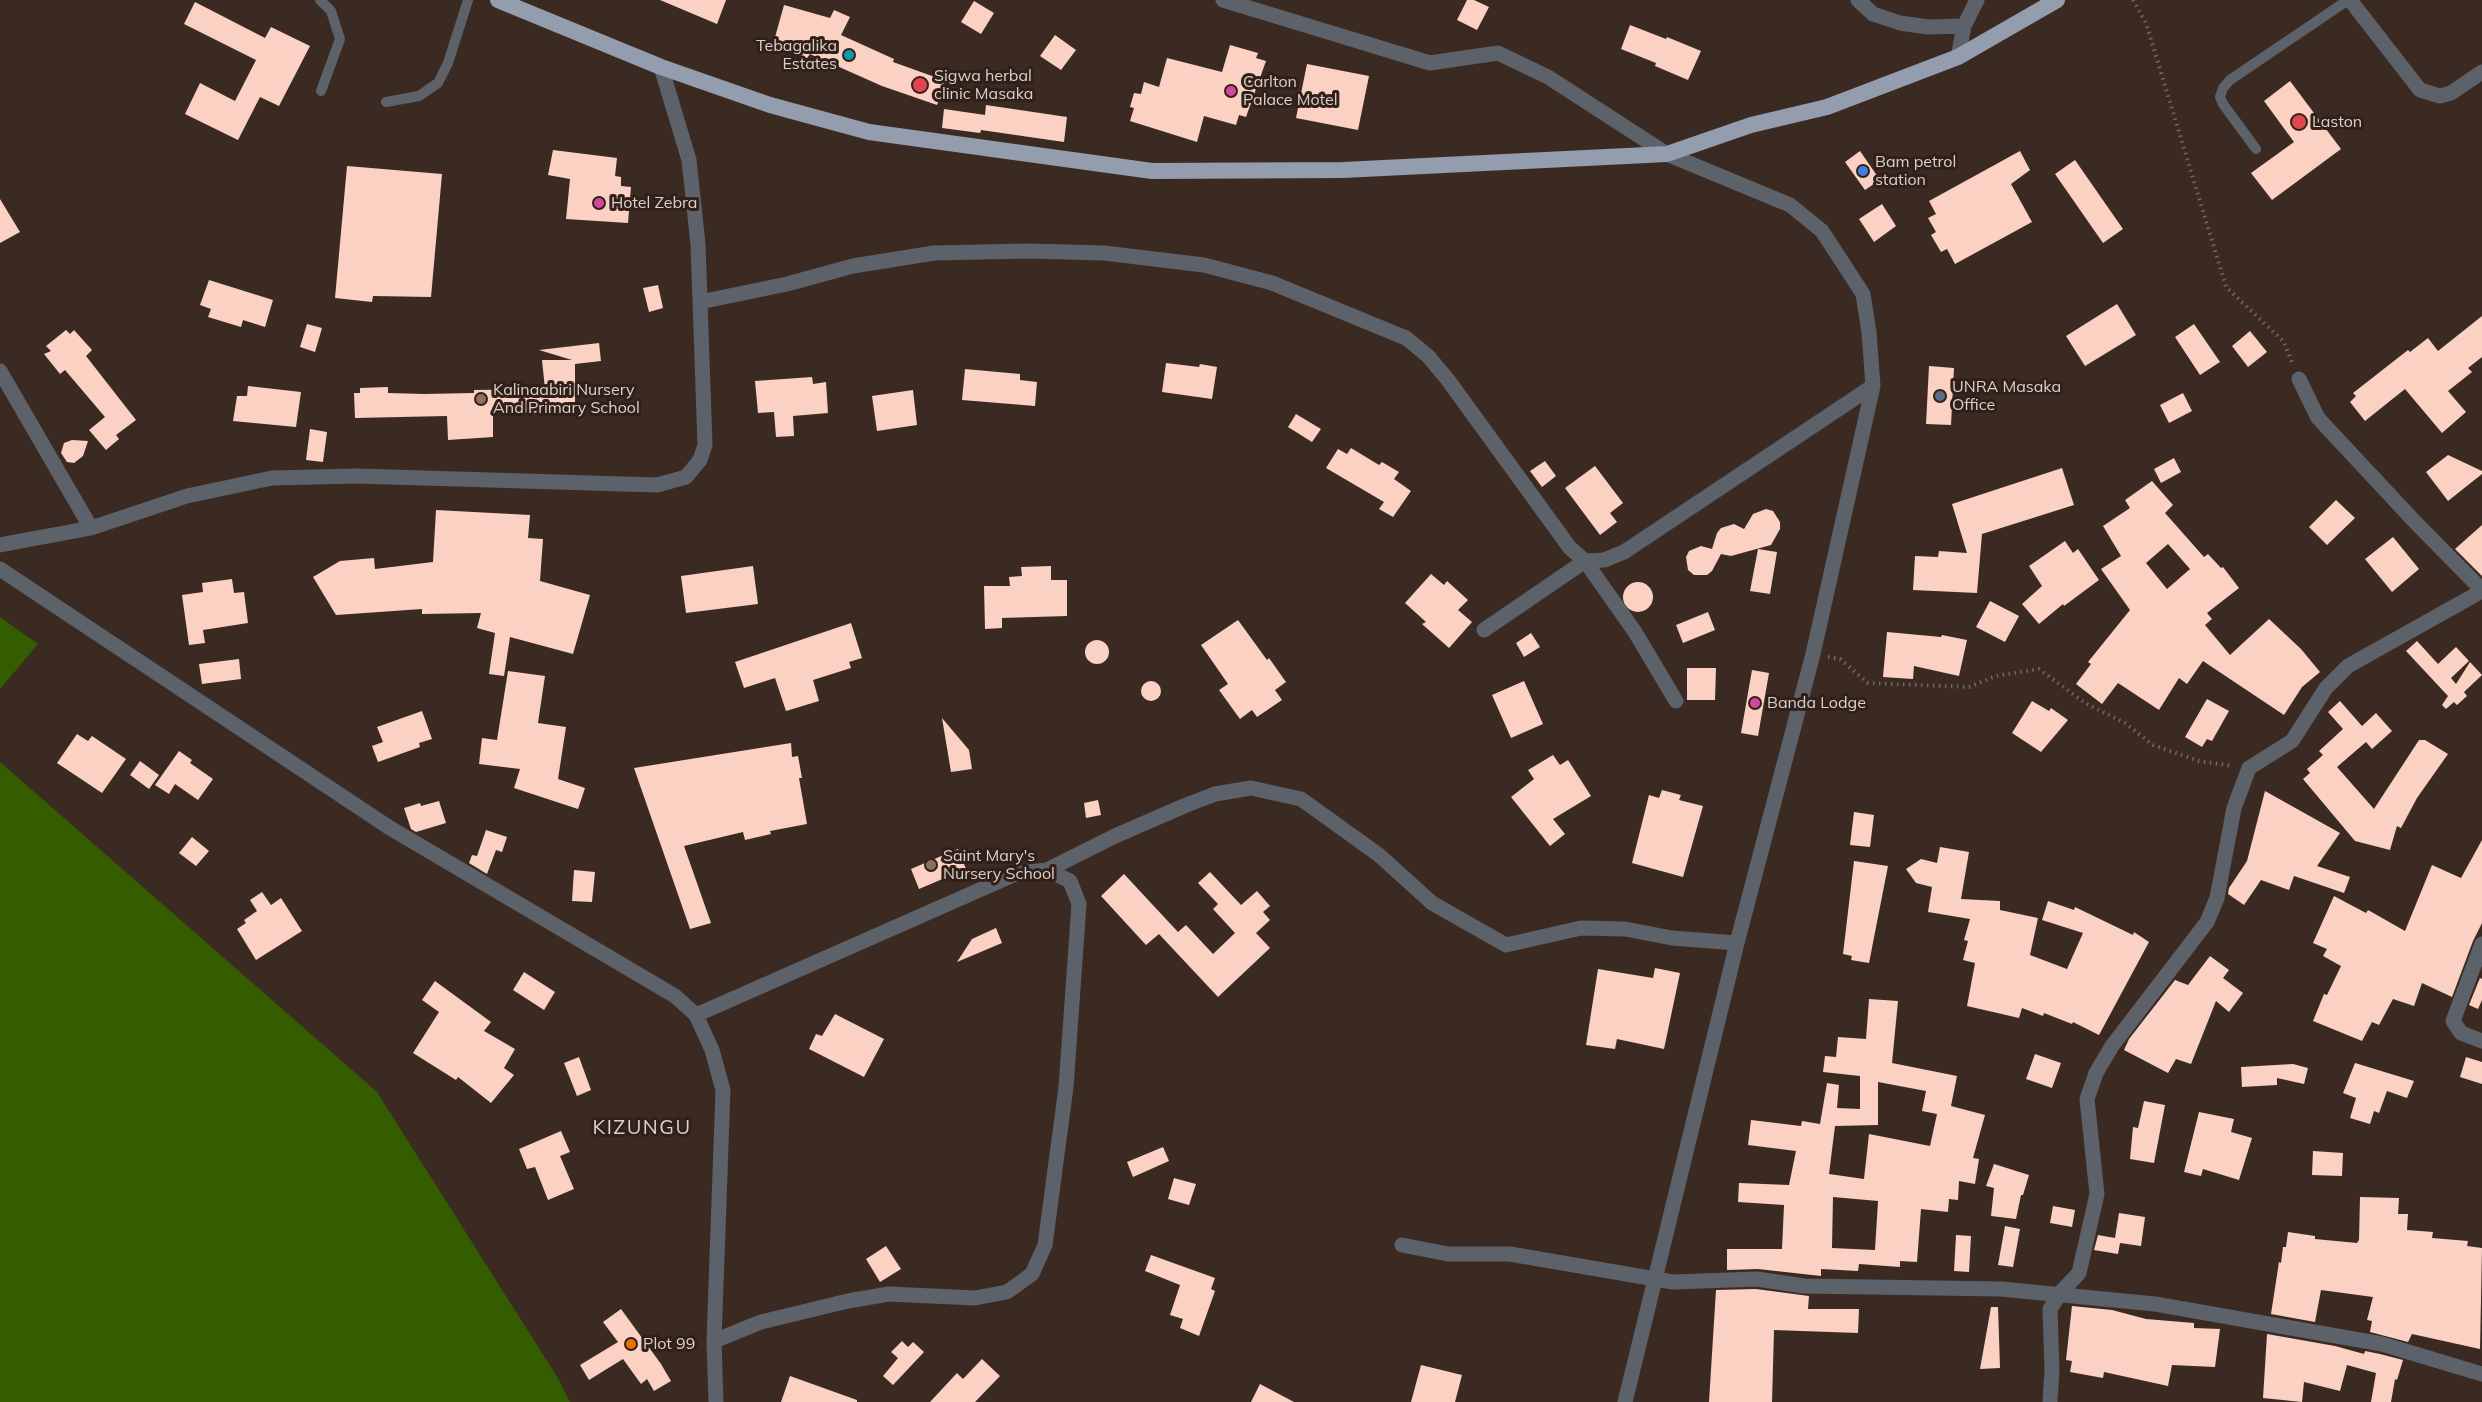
<!DOCTYPE html>
<style>
body{margin:0}
canvas{display:block;background:#3b2a22}
</style>
<canvas width="2482" height="1402"></canvas>
<script>
const context = document.querySelector('canvas').getContext('2d');
context.lineJoin = 'round';
function fill(path, color) {
  context.fillStyle = color;
  context.fill(path, 'evenodd');
}
function shape(rows) {
  const path = new Path2D();
  for (const r of rows) {
    if (r.length === 3) {
      path.moveTo(r[0] + r[2], r[1]);
      path.arc(r[0], r[1], r[2], 0, 2 * Math.PI);
      continue;
    }
    path.moveTo(r[0], r[1]);
    for (let i = 2; i < r.length; i += 2) path.lineTo(r[i], r[i + 1]);
  }
  return path;
}
function stroke(path, color, width, dash) {
  context.strokeStyle = color;
  context.lineWidth = width;
  context.lineCap = dash ? 'butt' : 'round';
  context.setLineDash(dash || []);
  context.stroke(path);
}
function label(font, color, halo, rows, align = 'center') {
  context.font = font + ' Mulish,sans-serif';
  context.lineWidth = 6;
  context.setLineDash([]);
  context.textBaseline = 'middle';
  context.strokeStyle = halo;
  context.fillStyle = color;
  for (const [text, x, y, turn = 0] of rows) {
    context.save();
    context.translate(x, y);
    context.rotate((+turn || 0) * Math.PI / 180);
    context.textAlign = isNaN(turn) ? turn : align;
    if (halo) context.strokeText(text, 0, 0);
    context.fillText(text, 0, 0);
    context.restore();
  }
}
const green = shape([
 [0,617,38,644,0,689],
 [0,762,377,1092,559,1380,570,1402,0,1402]
]);
const building = shape([
 [660,0,726,0,717,24],
 [1467,0,1474,0,1489,7,1477,30,1457,20],
 [974,1,994,13,981,34,961,22],
 [195,2,265,38,271,27,310,46,279,106,260,97,238,140,185,114,200,83,235,101,256,60,184,24],
 [784,5,830,18,834,10,850,17,841,35,894,59,893,62,946,81,937,105,882,86,810,54,807,58,772,48],
 [1630,25,1666,39,1667,37,1701,51,1688,80,1655,66,1656,63,1621,49],
 [1055,35,1076,50,1061,70,1040,56],
 [1230,45,1258,53,1256,58,1266,61,1246,117,1239,115,1236,125,1204,116,1197,142,1130,121,1134,108,1130,107,1134,93,1141,94,1144,82,1159,87,1167,58,1222,72],
 [1307,64,1369,76,1358,130,1296,118],
 [2290,81,2341,149,2272,200,2251,173,2294,142,2264,101],
 [986,105,1067,117,1064,142,981,130,980,133,942,128,944,109,985,115],
 [553,150,617,158,615,176,621,177,621,186,631,187,628,223,566,219,570,179,548,175],
 [1860,151,1880,180,1865,190,1845,162],
 [2020,151,2030,170,2011,184,2032,222,1955,264,1947,249,1941,252,1931,235,1936,232,1928,218,1936,214,1929,201],
 [2075,160,2123,229,2103,243,2055,174],
 [347,166,442,174,431,297,373,296,372,302,335,298],
 [0,199,20,232,0,243],
 [1882,204,1896,226,1874,242,1859,219],
 [209,280,273,300,265,327,243,320,241,327,208,317,211,309,200,305],
 [658,285,663,308,649,312,643,288],
 [2117,304,2136,335,2085,366,2066,336],
 [2482,316,2482,357,2468,368,2472,372,2448,391,2466,412,2442,433,2405,389,2365,421,2350,402,2356,396,2353,393,2408,350,2410,352,2428,338,2438,351],
 [307,324,322,328,315,352,300,347],
 [2194,324,2220,362,2200,375,2175,337],
 [66,330,70,334,74,330,92,350,86,356,136,420,116,435,119,439,106,450,89,430,105,417,65,370,60,374,44,354,51,351,46,346],
 [2250,331,2267,352,2248,367,2232,346],
 [599,343,601,361,575,364,575,412,493,413,493,437,448,440,447,416,355,418,354,393,360,393,360,388,388,387,388,393,424,394,474,393,474,390,545,389,542,360,572,360,539,350],
 [1166,363,1199,367,1200,364,1217,367,1212,399,1162,392],
 [1929,366,1954,368,1951,425,1926,424],
 [965,369,1020,374,1020,380,1037,382,1035,406,962,400],
 [812,377,813,384,826,382,828,413,793,416,794,436,776,437,774,412,758,413,755,381],
 [248,386,301,392,296,427,233,421,237,396,247,396],
 [913,390,917,425,877,431,872,396],
 [2183,393,2192,411,2169,423,2160,405],
 [1296,414,1321,429,1312,442,1288,427],
 [310,429,327,432,323,462,306,460],
 [72,440,88,441,83,456,74,463,67,462,61,453,64,443],
 [1351,448,1379,465,1382,462,1399,472,1394,479,1411,491,1393,517,1379,509,1384,502,1326,468,1338,449,1347,454],
 [2448,455,2482,471,2482,474,2448,501,2426,472],
 [2174,458,2181,472,2161,483,2154,469],
 [1545,461,1556,476,1542,487,1530,471],
 [1595,466,1623,503,1610,513,1617,522,1600,535,1565,488],
 [2062,468,2074,505,1982,534,1977,593,1913,590,1915,556,1938,557,1939,551,1967,553,1952,504],
 [2152,481,2173,505,2165,513,2204,557,2208,554,2221,568,2223,567,2239,588,2207,613,2212,619,2205,625,2230,655,2269,619,2301,649,2320,672,2302,687,2284,715,2203,661,2187,684,2179,678,2159,710,2118,683,2102,704,2076,684,2091,664,2088,662,2130,610,2101,569,2121,556,2103,526,2130,508,2125,500],
 [2168,544,2190,569,2167,589,2146,563],
 [2336,500,2355,518,2327,545,2309,527],
 [1766,509,1773,511,1780,522,1780,529,1771,545,1731,556,1721,554,1712,571,1707,575,1694,575,1688,570,1686,557,1689,551,1701,546,1712,549,1717,533,1721,528,1734,524,1744,529,1753,514],
 [436,510,530,515,528,538,543,539,540,581,590,595,573,654,510,637,504,676,489,674,495,633,477,628,481,613,422,614,422,609,336,615,313,577,340,561,374,558,375,569,433,562],
 [2482,525,2482,576,2455,549],
 [2393,537,2419,569,2392,592,2365,559],
 [2065,541,2073,553,2078,549,2099,580,2064,606,2063,604,2039,624,2022,604,2042,586,2029,566],
 [1758,549,1777,552,1770,594,1750,591],
 [753,566,758,604,686,613,681,576],
 [1051,566,1051,580,1067,580,1067,616,1002,618,1002,628,985,629,984,586,1010,586,1009,577,1022,576,1021,567],
 [1431,574,1444,585,1447,581,1468,600,1458,610,1472,622,1449,648,1422,624,1426,622,1405,603],
 [232,579,234,593,244,592,248,623,203,630,205,643,189,645,182,595,203,592,202,583],
 [1638,597,15],
 [1990,601,2019,616,2005,642,1976,627],
 [1708,612,1715,630,1683,643,1676,625],
 [1238,620,1267,660,1269,658,1286,682,1275,690,1282,700,1257,717,1252,710,1240,719,1219,690,1228,684,1201,645],
 [851,623,862,658,849,662,851,668,813,680,819,701,786,711,775,678,744,688,735,662],
 [1887,632,1941,637,1942,635,1967,640,1959,676,1914,666,1913,679,1883,677],
 [1531,633,1540,647,1524,657,1516,643],
 [1097,652,12],
 [2417,641,2438,664,2456,647,2469,661,2451,678,2456,684,2470,662,2482,675,2464,692,2467,696,2457,705,2454,702,2446,709,2442,705,2448,696,2406,651],
 [239,659,241,679,202,684,199,664],
 [1687,668,1716,668,1715,700,1687,700],
 [1752,670,1769,673,1758,736,1741,733],
 [508,671,545,676,538,723,566,727,558,779,585,788,578,809,514,788,520,769,479,764,482,738,497,740],
 [1524,681,1543,724,1511,738,1492,695],
 [1151,691,10],
 [2207,699,2229,711,2212,741,2207,739,2202,747,2185,737],
 [2032,701,2049,711,2051,708,2068,720,2041,752,2012,733],
 [2340,701,2362,726,2376,713,2392,731,2372,749,2366,742,2337,767,2374,809,2419,740,2425,740,2448,754,2417,798,2401,828,2397,826,2390,850,2355,841,2303,779,2310,773,2307,769,2323,755,2319,751,2343,729,2328,712],
 [422,711,432,739,419,743,420,747,378,762,372,746,383,742,377,727],
 [942,718,969,750,972,769,951,772],
 [77,734,88,741,92,736,126,759,102,793,57,763],
 [791,743,792,757,798,756,802,778,799,778,807,824,770,831,771,834,745,840,743,832,684,846,711,923,690,929,634,768],
 [179,751,192,760,190,763,213,779,198,800,175,784,169,794,155,785],
 [1553,755,1560,765,1568,760,1591,796,1553,819,1565,834,1550,846,1511,797,1534,779,1528,770],
 [140,761,159,775,149,789,130,775],
 [1662,790,1681,795,1679,800,1703,806,1683,877,1632,863,1649,795,1659,798],
 [2265,791,2340,833,2317,866,2350,877,2344,893,2294,876,2289,890,2261,880,2244,905,2228,894,2229,888,2247,861],
 [1098,800,1101,815,1086,818,1084,803],
 [439,801,446,823,416,832,411,829,404,808,420,803,421,806],
 [1854,812,1874,815,1870,847,1850,845],
 [486,830,507,837,502,852,496,850,487,874,469,863,472,855,477,856],
 [192,837,209,851,196,866,179,853],
 [2482,840,2482,923,2473,941,2452,997,2422,983,2414,1006,2393,999,2379,1025,2372,1022,2362,1041,2313,1021,2324,994,2327,995,2341,966,2323,956,2327,949,2313,943,2334,896,2366,913,2368,910,2405,931,2432,865,2461,878],
 [1940,847,1969,852,1961,899,2000,901,2000,910,2038,918,2030,955,2067,969,2083,933,2042,920,2048,901,2074,910,2075,907,2133,935,2134,932,2149,942,2099,1035,2073,1022,2072,1024,2044,1013,2043,1016,2022,1008,2019,1018,1967,1006,1975,963,1963,960,1968,941,1964,940,1970,919,1928,912,1932,887,1916,883,1906,869,1921,859,1937,863],
 [958,849,966,869,919,889,911,869],
 [1854,861,1888,866,1869,963,1851,960,1852,956,1843,954],
 [574,870,595,872,592,902,572,901],
 [1210,872,1241,905,1257,891,1270,906,1263,912,1270,920,1256,933,1270,948,1218,997,1159,934,1146,945,1101,896,1124,874,1178,932,1186,925,1213,954,1235,933,1213,909,1218,904,1198,883],
 [262,892,271,905,281,898,302,931,256,960,237,929,246,923,244,920,257,911,250,900],
 [996,928,1002,943,957,962,972,939],
 [2210,956,2229,970,2223,978,2243,993,2229,1012,2216,1001,2191,1064,2176,1059,2168,1073,2124,1050,2129,1039,2175,980,2188,985],
 [1655,968,1680,973,1664,1049,1617,1039,1615,1049,1586,1045,1598,969,1653,978],
 [524,972,555,992,544,1010,513,990],
 [2480,978,2482,979,2482,1000,2478,1009,2469,1005],
 [435,981,491,1022,484,1031,515,1049,504,1068,514,1075,491,1103,458,1077,456,1080,413,1053,439,1012,422,1000],
 [1869,999,1898,1001,1892,1063,1957,1076,1951,1106,1985,1115,1973,1158,1979,1159,1975,1184,1959,1181,1958,1200,1949,1199,1948,1212,1921,1209,1917,1262,1900,1261,1900,1267,1859,1264,1858,1271,1821,1269,1821,1276,1758,1269,1727,1270,1727,1249,1782,1249,1784,1205,1738,1202,1739,1183,1789,1185,1796,1151,1748,1145,1751,1120,1801,1126,1802,1121,1820,1124,1827,1083,1839,1085,1837,1108,1860,1109,1860,1076,1823,1072,1825,1056,1836,1057,1838,1037,1866,1039],
 [1878,1082,1926,1091,1922,1111,1937,1114,1930,1146,1869,1134,1864,1179,1829,1174,1835,1126,1878,1125],
 [1833,1197,1878,1201,1875,1250,1832,1248],
 [835,1014,884,1039,864,1077,809,1049,816,1034,822,1036],
 [2035,1054,2061,1063,2052,1088,2026,1079],
 [579,1057,591,1090,577,1096,564,1063],
 [2466,1057,2482,1062,2482,1084,2460,1077],
 [2355,1063,2414,1081,2407,1098,2387,1091,2379,1113,2374,1111,2370,1124,2350,1118,2356,1098,2343,1093],
 [2293,1064,2308,1068,2304,1084,2277,1078,2277,1085,2242,1087,2241,1067],
 [2144,1101,2165,1105,2154,1163,2130,1159,2133,1127,2138,1128],
 [2199,1112,2234,1119,2231,1132,2252,1138,2239,1180,2203,1169,2201,1176,2184,1172],
 [561,1131,570,1152,560,1156,574,1189,548,1200,535,1167,527,1169,519,1149],
 [1163,1147,1169,1161,1133,1177,1127,1162],
 [2313,1151,2343,1153,2342,1176,2312,1175],
 [1994,1164,2029,1175,2023,1195,2021,1195,2016,1219,1991,1216,1994,1188,1986,1186],
 [1174,1178,1196,1184,1189,1205,1168,1199],
 [2360,1197,2399,1198,2398,1214,2408,1214,2407,1230,2433,1232,2432,1238,2468,1241,2467,1246,2482,1248,2480,1349,2412,1334,2408,1342,2370,1332,2372,1321,2367,1320,2373,1297,2321,1290,2315,1322,2271,1314,2279,1262,2281,1263,2283,1247,2286,1247,2288,1232,2315,1236,2315,1239,2357,1243,2359,1240],
 [2053,1206,2075,1210,2072,1227,2050,1223],
 [2119,1213,2145,1217,2141,1246,2120,1243,2118,1254,2094,1250,2098,1235,2115,1238],
 [2005,1226,2020,1229,2013,1267,1998,1265],
 [1956,1235,1971,1236,1969,1272,1954,1271],
 [886,1246,901,1269,880,1282,866,1259],
 [1151,1255,1215,1278,1211,1289,1215,1291,1199,1336,1180,1328,1183,1319,1170,1315,1180,1285,1145,1271],
 [1756,1289,1809,1296,1808,1309,1859,1309,1858,1333,1774,1330,1772,1402,1709,1402,1716,1290],
 [2072,1306,2112,1310,2146,1319,2194,1323,2194,1328,2220,1329,2215,1367,2172,1365,2168,1386,2104,1372,2103,1378,2070,1372,2072,1361,2066,1360],
 [1991,1307,1998,1307,2000,1368,1980,1369],
 [621,1309,661,1364,671,1381,654,1391,647,1379,641,1384,623,1359,589,1380,580,1365,618,1342,603,1322],
 [2267,1334,2335,1346,2364,1354,2365,1351,2380,1354,2403,1360,2397,1380,2395,1379,2391,1402,2371,1402,2376,1373,2347,1365,2340,1391,2304,1382,2302,1402,2263,1398],
 [902,1341,908,1347,913,1342,924,1352,893,1385,883,1376,898,1358,891,1352],
 [982,1359,1000,1376,975,1402,930,1402,957,1373,963,1379],
 [1421,1365,1462,1375,1455,1402,1411,1402],
 [790,1376,857,1400,857,1402,781,1402],
 [1260,1384,1294,1402,1251,1402]
]);
const path = shape([
 [2133,0,2146,23,2226,287,2284,342,2293,365],
 [1828,657,1840,659,1868,683,1969,687,1996,676,2039,669,2085,703,2125,723,2153,745,2199,761,2233,766]
]);
const service = shape([
 [320,0,331,11,340,39,321,91],
 [386,102,419,96,438,83,448,63,468,0],
 [2256,149,2223,104,2220,97,2223,88,2230,80,2348,0]
]);
const minor = shape([
 [1223,0,1430,63,1498,53,1548,77,1667,154,1790,205,1822,231,1863,294,1869,332,1873,386,1813,654,1737,943,1625,1402],
 [1858,0,1873,14,1900,23,1928,27,1964,26],
 [2350,0,2420,90,2440,96,2451,93,2482,72],
 [1958,57,1964,26,1977,0],
 [700,302,787,284,853,266,934,253,1029,251,1104,253,1204,265,1272,283,1406,338,1428,356,1448,380,1570,548,1585,561,1604,560,1624,552,1873,386],
 [0,371,91,528],
 [2299,379,2318,418,2416,523,2482,590],
 [0,545,91,528,187,496,272,478,356,476,657,485,686,477,700,460,705,445,698,244,689,160,661,67],
 [0,569,390,828,675,996,696,1015,712,1050,723,1090,714,1341,716,1402],
 [1484,630,1585,561,1635,632,1676,701],
 [1047,870,1115,836,1184,806,1215,794,1251,788,1301,799,1379,855,1432,903,1506,945,1581,928,1625,929,1672,938,1737,943],
 [2482,944,2453,1021,2461,1033,2482,1041],
 [696,1015,1018,873,1047,870,1070,881,1079,904,1066,1087,1045,1245,1032,1274,1007,1292,975,1298,889,1294,848,1301,761,1322,714,1341],
 [1402,1245,1448,1254,1510,1254,1673,1282,1757,1279,1804,1286,2001,1289,2155,1304,2382,1344,2482,1374],
 [2050,1402,2052,1370,2050,1309,2062,1291,2079,1273,2097,1194,2087,1099,2096,1073,2112,1046,2207,922,2217,898,2234,808,2249,768,2292,741,2326,688,2348,666,2482,591]
]);
const trunk = shape([
 [498,0,661,67,770,105,869,132,1152,171,1343,170,1667,154,1751,125,1827,107,1958,57,2057,0]
]);
const markers = [
 [849,55,6,"#0f9aa8"],
 [920,85,8,"#e0444e"],
 [1231,91,6,"#d1479c"],
 [2299,122,8,"#e0444e"],
 [1863,171,6,"#3f7fe0"],
 [599,203,6,"#d1479c"],
 [1940,396,6,"#5c6f8a"],
 [481,399,6,"#8d6e63"],
 [1755,703,6,"#d1479c"],
 [931,865,6,"#8d6e63"],
 [631,1344,6,"#e8710a"]
];
const poiNames = [
 ["Tebagalika",837,46,"right"],
 ["Estates",837,64,"right"],
 ["Sigwa herbal",934,76],
 ["clinic Masaka",934,94],
 ["Carlton",1243,82],
 ["Palace Motel",1243,100],
 ["Laston",2312,122],
 ["Bam petrol",1875,162],
 ["station",1875,180],
 ["Hotel Zebra",611,203],
 ["UNRA Masaka",1952,387],
 ["Office",1952,405],
 ["Kalinaabiri Nursery",493,390],
 ["And Primary School",493,408],
 ["Banda Lodge",1767,703],
 ["Saint Mary's",943,856],
 ["Nursery School",943,874],
 ["Plot 99",643,1344]
];
const quarterNames = [
 ["KIZUNGU",642,1128]
];
fill(green, '#345d00');
fill(building, '#fad1c2');
stroke(path, '#75665f', 4, [1.5, 4.5]);
stroke(service, '#5d6169', 10);
stroke(minor, '#5d6169', 15);
stroke(trunk, '#949dae', 16);
for (const [x, y, r, color] of markers) {
  const dot = new Path2D();
  dot.arc(x, y, r, 0, 2 * Math.PI);
  context.fillStyle = color;
  context.fill(dot);
  stroke(dot, '#312019', 2);
}
label('16px', '#dcd0cb', '#312019', poiNames, 'left');
context.letterSpacing = '1.5px';
label('20px', '#dcd0cb', '#312019', quarterNames);
context.letterSpacing = '0px';
</script>
